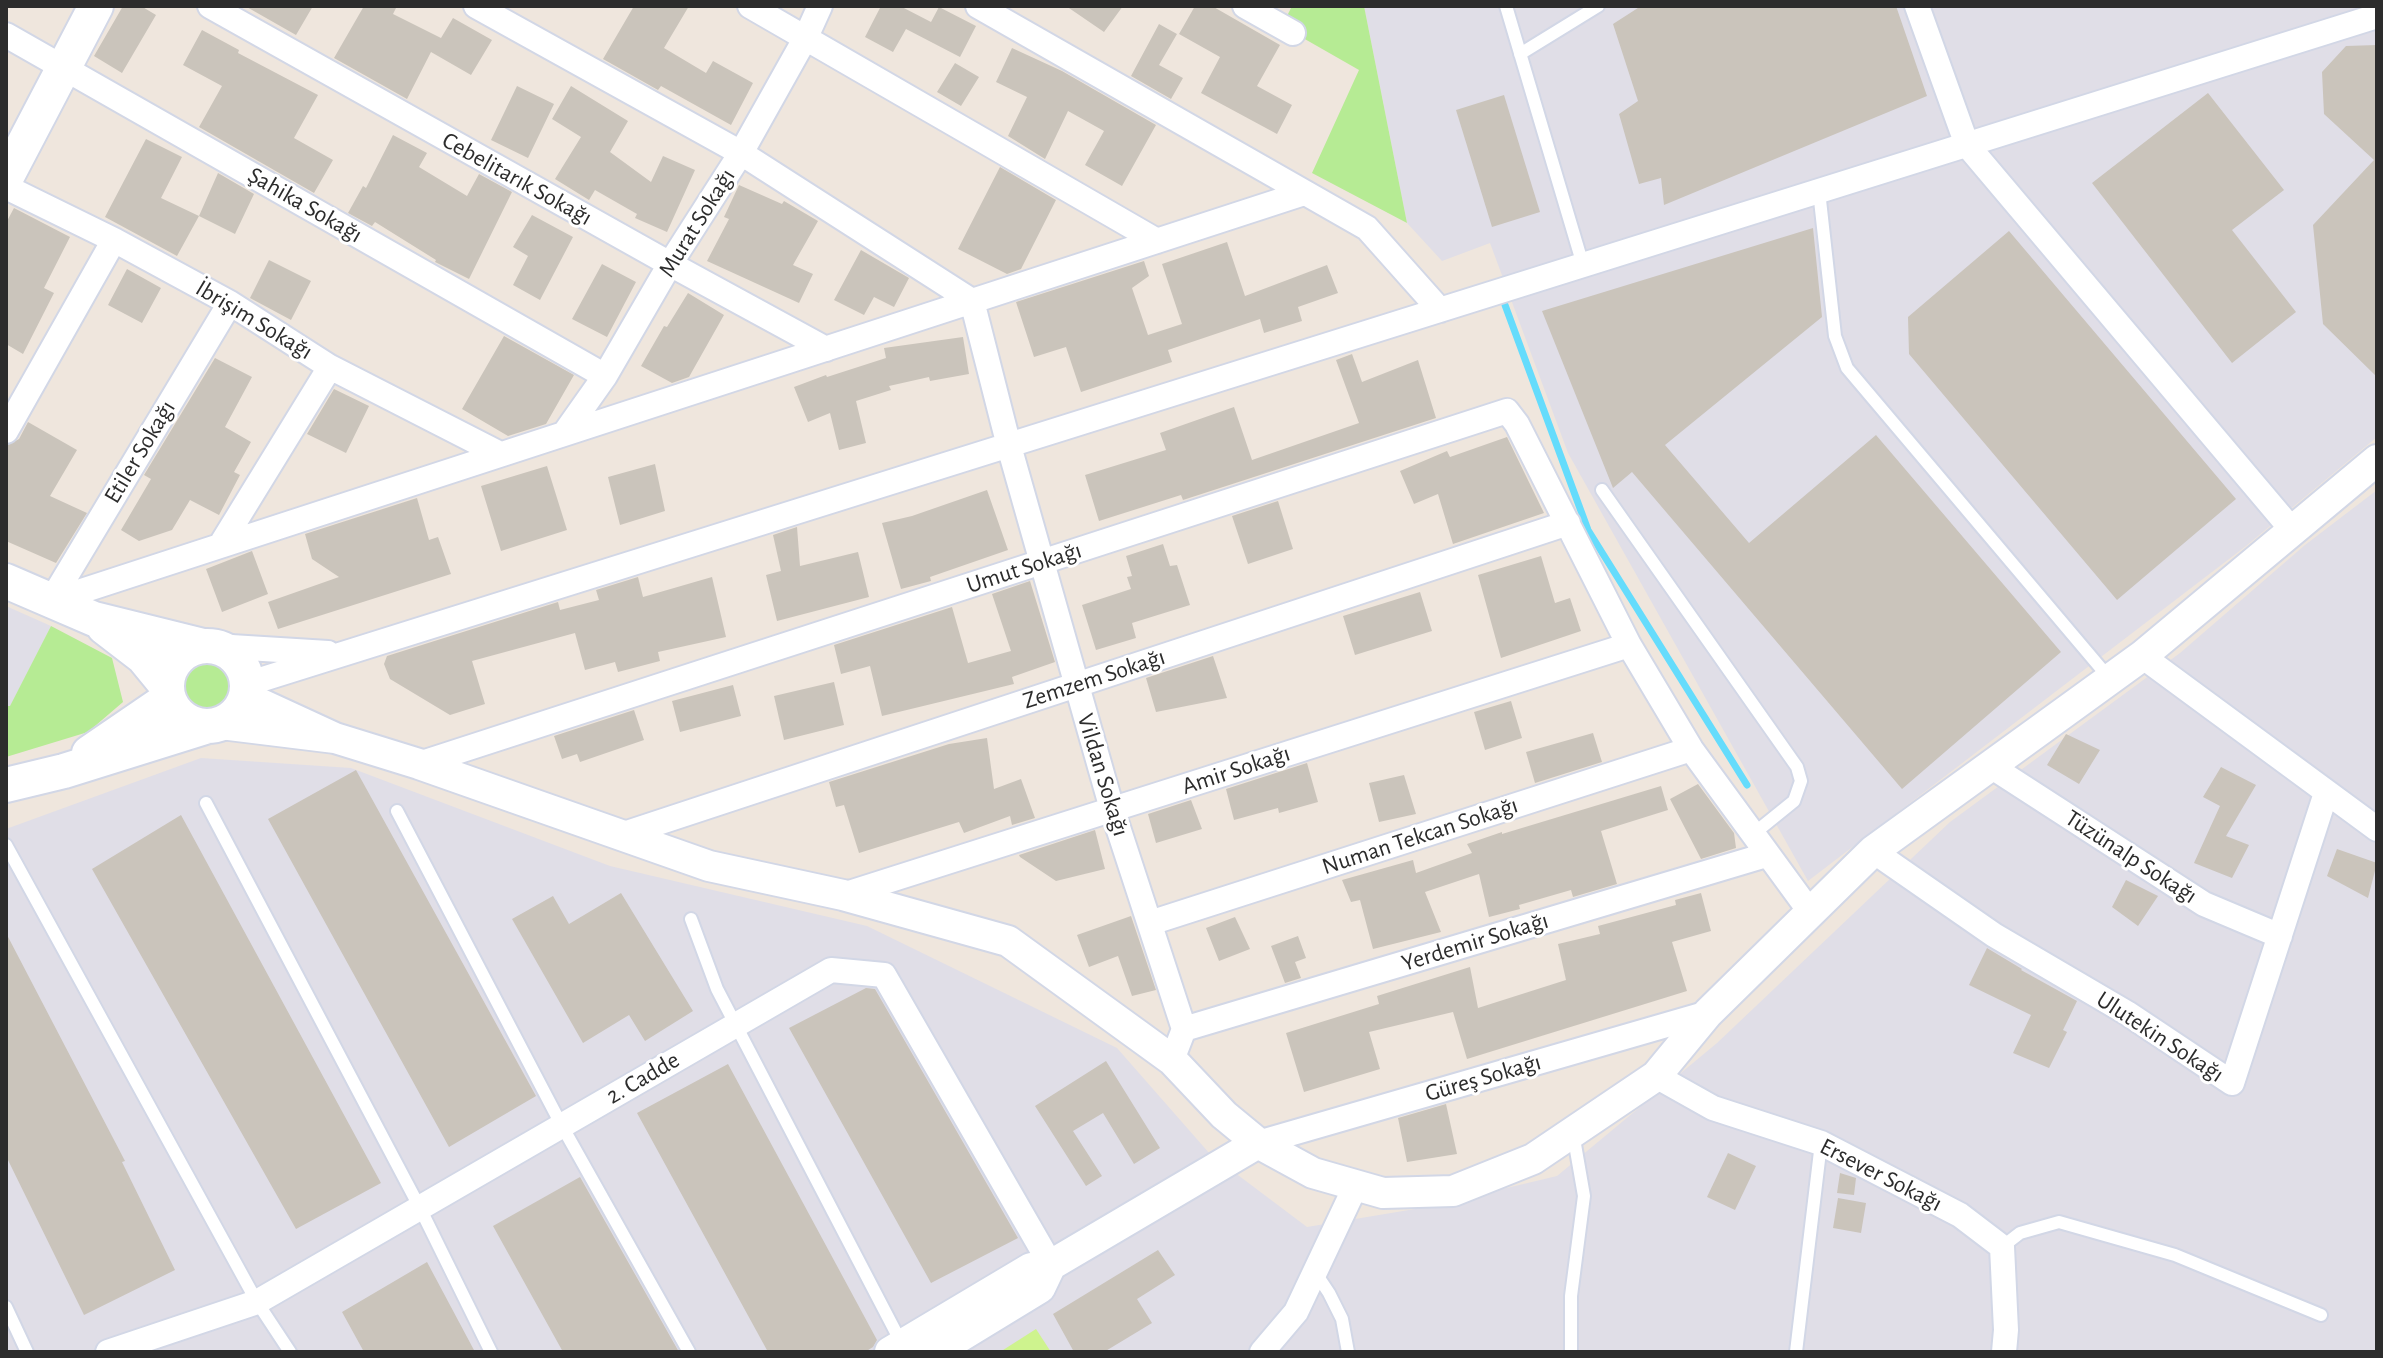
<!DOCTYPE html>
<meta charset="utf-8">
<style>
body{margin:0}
#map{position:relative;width:2383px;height:1358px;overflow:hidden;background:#efe6dd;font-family:"Alegreya Sans",sans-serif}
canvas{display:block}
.frame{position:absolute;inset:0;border:8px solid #2c2c2c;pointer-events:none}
</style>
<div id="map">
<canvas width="2383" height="1358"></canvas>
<div class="frame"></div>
</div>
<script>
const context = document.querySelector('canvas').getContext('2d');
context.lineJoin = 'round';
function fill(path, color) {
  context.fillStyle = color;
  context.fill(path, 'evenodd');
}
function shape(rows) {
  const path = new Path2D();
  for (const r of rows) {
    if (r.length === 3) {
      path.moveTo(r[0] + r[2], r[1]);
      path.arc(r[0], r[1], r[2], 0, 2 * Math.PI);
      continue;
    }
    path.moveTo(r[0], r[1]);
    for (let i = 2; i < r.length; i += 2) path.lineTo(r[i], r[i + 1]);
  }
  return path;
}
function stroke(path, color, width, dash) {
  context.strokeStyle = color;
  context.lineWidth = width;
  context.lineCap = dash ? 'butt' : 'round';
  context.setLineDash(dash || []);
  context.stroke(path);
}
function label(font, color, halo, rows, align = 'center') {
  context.font = font + ' "Alegreya Sans",sans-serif';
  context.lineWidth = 6;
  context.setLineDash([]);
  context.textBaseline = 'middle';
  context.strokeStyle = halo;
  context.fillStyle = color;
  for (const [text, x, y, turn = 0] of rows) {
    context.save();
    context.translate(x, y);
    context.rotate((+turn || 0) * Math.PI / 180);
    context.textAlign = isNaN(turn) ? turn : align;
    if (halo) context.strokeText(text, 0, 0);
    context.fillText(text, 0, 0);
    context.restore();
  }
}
const industrial = shape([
 [1364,6,2377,6,2377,437,2246,546,1808,881,1568,453,1490,243,1442,261,1407,223],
 [2377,490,2377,1352,6,1352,6,829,201,758,351,768,610,866,867,926,1117,1048,1210,1154,1307,1227,1427,1207,1557,1176,1717,1043,1950,822,2180,653,2305,545],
 [6,606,51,626,10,707,6,706]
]);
const green = shape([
 [1292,6,1364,6,1407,223,1312,173,1359,70,1282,26],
 [51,626,112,658,123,702,88,732,6,757,6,706,10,706],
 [208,684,28]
]);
const pitch = shape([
 [1036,1329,1051,1352,1000,1352]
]);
const stream = shape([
 [1505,305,1588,530,1747,785]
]);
const building = shape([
 [123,6,141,6,156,15,122,73,94,56],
 [245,6,313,6,296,35],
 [364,6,397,6,393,14,441,38,453,18,492,40,471,75,431,52,407,99,334,58],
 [634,6,689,6,664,48,706,73,713,61,753,83,731,125,661,86,658,90,603,59],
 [881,6,900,6,931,22,939,7,976,26,960,57,906,29,893,52,865,37],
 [1066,6,1123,6,1104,32],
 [1195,6,1212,6,1280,45,1257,86,1292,105,1277,134,1201,93,1220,57,1179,34],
 [1641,6,1896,6,1927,96,1664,205,1661,178,1639,184,1619,114,1638,101,1613,24],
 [1159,24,1177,34,1159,65,1183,78,1171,99,1131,76],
 [202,30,239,50,238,53,318,95,294,138,333,160,314,193,199,127,222,86,183,65],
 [2377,45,2377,377,2323,324,2313,225,2374,160,2324,114,2322,72,2346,46],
 [1012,48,1062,71,1156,125,1122,186,1085,165,1104,131,1068,111,1045,159,1008,136,1027,97,996,82],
 [955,63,979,77,961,106,937,92],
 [517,86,554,104,528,158,491,140],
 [571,86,628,121,610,152,651,182,663,156,695,170,667,232,635,218,637,214,595,190,589,200,555,179,581,137,552,119],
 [2208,93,2284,190,2232,230,2296,312,2232,363,2092,183],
 [1504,95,1540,212,1492,227,1456,110],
 [393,135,427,153,419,167,467,196,479,174,512,192,469,279,435,262,436,260,375,222,372,226,348,213,363,186,366,188],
 [146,139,182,157,161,198,199,216,177,256,105,217],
 [1000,167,1056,200,1021,269,1007,274,958,249],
 [218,173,254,194,235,234,199,216],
 [739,185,782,204,784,201,818,221,793,265,813,274,799,303,707,261,729,219,724,217],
 [14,208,70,237,44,288,54,293,23,354,6,344,6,223],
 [532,215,573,237,540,300,513,285,528,256,513,247],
 [1813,228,1822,317,1665,445,1749,543,1876,435,2061,652,1902,789,1632,472,1613,488,1542,311],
 [2009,231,2236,499,2117,600,1909,354,1908,317],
 [1227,242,1245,296,1327,265,1338,293,1298,307,1302,321,1264,333,1260,319,1168,350,1172,362,1081,392,1066,347,1034,357,1016,302,1144,261,1149,276,1132,288,1148,335,1182,324,1162,264],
 [861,250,909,278,894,307,874,297,864,315,834,300],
 [269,260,311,281,291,320,250,298],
 [602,264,636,282,607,337,572,319],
 [127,269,161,288,142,323,108,305],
 [688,293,724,315,689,377,672,383,641,366,664,326,667,327],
 [504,336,574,375,546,424,508,436,462,409],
 [963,337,969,374,930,381,929,377,889,386,891,390,856,401,866,443,839,450,830,413,808,422,794,387,826,375,827,377,886,358,884,348],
 [1352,354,1362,382,1418,360,1436,418,1183,500,1181,495,1099,521,1085,475,1166,450,1160,433,1234,407,1252,460,1359,423,1336,360],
 [215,358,252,377,225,427,251,442,234,472,240,475,219,515,190,500,172,530,139,541,121,530,151,479,144,475],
 [334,389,369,406,346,453,307,434],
 [28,422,77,450,50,496,87,513,56,563,6,541,6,446,19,439],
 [1507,437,1544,513,1453,544,1438,494,1414,504,1400,471,1447,451,1450,457],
 [655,464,665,511,620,525,608,477],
 [547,466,567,530,501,551,481,486],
 [987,490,1008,550,930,577,931,581,901,589,882,523,912,516],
 [417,498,429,540,438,537,451,574,278,629,268,602,339,577,312,559,305,534],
 [1278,501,1293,549,1248,564,1232,516],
 [797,527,800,566,858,552,869,597,777,621,766,575,781,571,773,535],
 [1163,544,1170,566,1177,565,1190,605,1132,623,1136,638,1096,650,1082,605,1131,589,1127,577,1132,576,1126,556],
 [252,551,268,594,222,612,206,569],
 [1541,556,1555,603,1570,598,1581,631,1501,658,1478,575],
 [638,577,643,597,712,577,726,637,658,652,660,661,618,672,615,662,585,670,575,633,472,661,485,704,450,715,390,679,384,664,387,656,558,602,560,610,599,600,596,590],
 [1030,581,1055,662,1012,677,1014,684,882,716,870,666,841,674,834,645,952,607,968,663,1011,651,992,594],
 [1420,592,1432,631,1355,655,1343,616],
 [1213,656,1227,698,1156,712,1146,678],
 [834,682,844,725,784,740,774,696],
 [733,685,741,716,680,732,672,701],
 [1511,701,1522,738,1485,750,1474,712],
 [634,710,644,740,580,762,577,754,562,759,554,736],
 [1593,733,1602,762,1535,783,1526,752],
 [2066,734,2100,750,2079,784,2047,765],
 [987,738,994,789,1021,779,1035,818,1012,825,1010,816,964,833,959,822,859,853,844,805,836,807,829,782,949,744],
 [1307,763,1318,802,1279,813,1278,808,1234,820,1226,789],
 [2221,767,2256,785,2226,836,2249,845,2232,878,2194,863,2220,806,2203,797],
 [356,770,536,1096,449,1147,268,819],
 [1404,775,1416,814,1379,822,1369,783],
 [1698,784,1734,833,1736,848,1701,859,1670,799],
 [1661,786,1668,810,1601,831,1617,884,1573,897,1571,890,1519,905,1520,909,1489,917,1479,874,1425,892,1441,932,1373,949,1360,900,1351,902,1342,880,1413,860,1416,873,1472,853,1467,844,1502,832,1502,834],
 [1191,800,1202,829,1156,843,1148,814],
 [181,815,381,1183,296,1229,92,869],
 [1095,830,1105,869,1056,881,1020,857,1019,855],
 [2337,849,2377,863,2368,898,2327,876],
 [2126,880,2158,896,2138,926,2112,907],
 [621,893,693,1011,645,1041,629,1015,583,1043,512,919,553,896,569,924],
 [1701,893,1711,931,1672,942,1687,991,1467,1059,1453,1012,1369,1032,1380,1069,1304,1092,1286,1033,1379,1004,1377,996,1470,967,1478,1008,1566,980,1558,944,1600,934,1598,926,1676,905,1675,900],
 [1131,916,1156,990,1132,996,1118,956,1089,967,1077,935],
 [1235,917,1250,949,1219,961,1206,928],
 [6,933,125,1161,122,1162,175,1270,84,1315,6,1156],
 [1298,936,1306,958,1295,962,1301,978,1285,983,1271,946],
 [1987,948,2022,969,2021,970,2077,1001,2063,1030,2067,1032,2049,1068,2013,1053,2031,1015,1969,985],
 [866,988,875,989,1018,1238,931,1283,789,1028],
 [1106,1061,1160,1148,1134,1164,1103,1113,1073,1131,1102,1176,1086,1186,1035,1106],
 [728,1064,877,1340,873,1347,865,1352,768,1352,637,1113],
 [1446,1104,1457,1154,1407,1162,1398,1118],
 [1728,1153,1756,1166,1735,1210,1707,1197],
 [1840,1173,1856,1178,1854,1195,1837,1193],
 [580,1177,679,1352,563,1352,493,1226],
 [1838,1198,1866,1203,1861,1233,1833,1228],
 [1158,1250,1175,1275,1137,1299,1152,1323,1104,1352,1074,1352,1053,1314],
 [427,1262,475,1352,364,1352,342,1312]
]);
const service = shape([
 [1506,6,1583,265],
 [1520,54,1598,6],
 [1819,191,1835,336,1847,368,2110,679],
 [1602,490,1797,767,1801,781,1794,801,1752,835],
 [206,803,420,1208,491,1352],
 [397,811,562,1126,689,1352],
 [6,845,257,1302,290,1352],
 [691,919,717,989,903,1346],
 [2002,1247,2020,1233,2059,1222,2175,1255,2321,1315],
 [1315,1272,1329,1293,1342,1319,1348,1352],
 [6,1307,27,1352],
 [1571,1352,1571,1296,1584,1196,1573,1133],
 [1796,1352,1821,1143]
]);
const minor = shape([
 [210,6,670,264,826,349],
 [476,6,741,153,972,301,1009,446,1112,809,1184,1029,1172,1060],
 [750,6,1157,241],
 [978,6,1367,228,1440,310],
 [1245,6,1293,33],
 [1917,6,1967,145,2293,531],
 [6,35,605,376],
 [6,187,114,240,230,303,330,367,500,454],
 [6,431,114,240],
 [564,434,605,376,670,264,741,153,806,37,820,6],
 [220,546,330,367],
 [51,601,1304,193],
 [51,601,230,303],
 [215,646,328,653],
 [2142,656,2377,829],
 [247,684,2377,16],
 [419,764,1507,411,1517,424,1629,645,1691,749,1811,913],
 [1989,765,2204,904,2280,936],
 [621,835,1568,523],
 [1873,851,1994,935,2127,1013,2232,1083,2326,793],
 [843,895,1629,645],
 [1150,923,1691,749],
 [1184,1029,1766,855],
 [1656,1076,1713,1108,1821,1143,1960,1215,2002,1247,2006,1330,2004,1352],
 [1258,1143,1708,1013],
 [108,1352,257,1302,831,970,884,975,1051,1265],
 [1262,1352,1296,1312,1356,1185]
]);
const tertiary = shape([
 [221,724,335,738,246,697],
 [335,738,419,764,709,866,843,895,1008,941,1172,1060,1224,1115,1258,1143,1313,1173,1383,1193,1453,1191,1533,1159,1656,1076,1708,1013,1873,851,2142,656,2377,460],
 [890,1352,1031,1268,1051,1265,1258,1143],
 [935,1352,1040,1288,1051,1265]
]);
const secondary = shape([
 [6,178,96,6],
 [6,581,94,619,203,646],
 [104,627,143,657,166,685],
 [207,686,40],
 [89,753,168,699],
 [6,785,64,771,208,726]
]);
const streetNames = [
 ["Cebelitarık Sokağı",517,179,29],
 ["Şahika Sokağı",305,205,30],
 ["Murat Sokağı",697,223,-58],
 ["İbrişim Sokağı",254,320,31],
 ["Etiler Sokağı",140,452,-59],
 ["Umut Sokağı",1024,568,-18],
 ["Zemzem Sokağı",1094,679,-18],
 ["Amir Sokağı",1236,770,-18],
 ["Vildan Sokağı",1103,775,73],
 ["Numan Tekcan Sokağı",1420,836,-18],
 ["Tüzünalp Sokağı",2131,857,33],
 ["Yerdemir Sokağı",1475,942,-17],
 ["Ulutekin Sokağı",2160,1037,33],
 ["2. Cadde",643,1078,-30],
 ["Güreş Sokağı",1483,1078,-16],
 ["Ersever Sokağı",1881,1175,27]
];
fill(industrial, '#e0dee7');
fill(green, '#b6eb94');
fill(pitch, '#cef38e');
stroke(stream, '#65dcfc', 7);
fill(building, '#cac4bb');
stroke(service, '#d2d7e6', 16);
stroke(minor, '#d2d7e6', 28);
stroke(tertiary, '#d2d7e6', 34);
stroke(secondary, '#d2d7e6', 38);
stroke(service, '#fff', 12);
stroke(minor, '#fff', 24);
stroke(tertiary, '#fff', 30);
stroke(secondary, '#fff', 34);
label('24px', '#2c2c2c', '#fff', streetNames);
</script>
